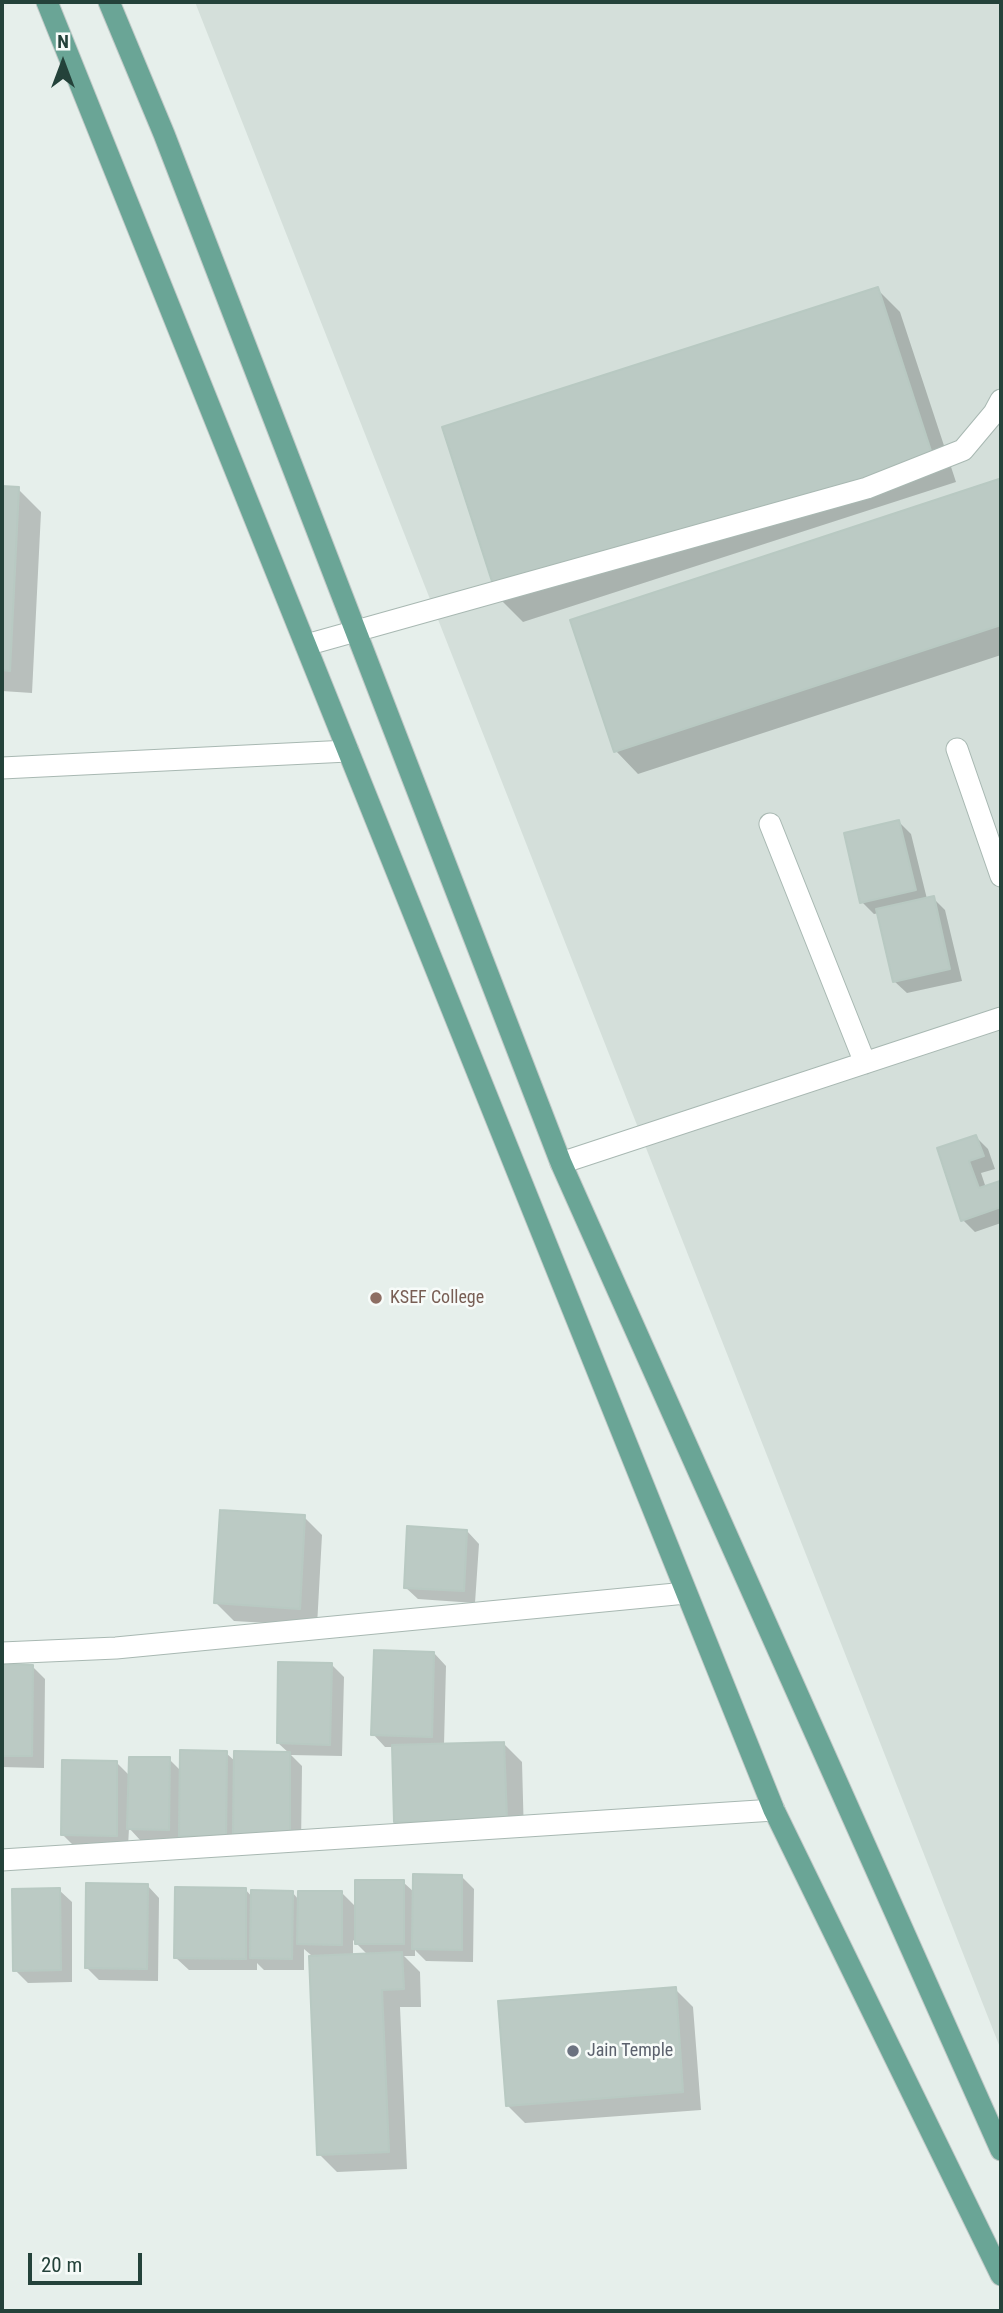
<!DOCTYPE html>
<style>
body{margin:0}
#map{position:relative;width:1003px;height:2313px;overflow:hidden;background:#e6efeb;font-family:"Roboto Condensed",sans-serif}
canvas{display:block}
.frame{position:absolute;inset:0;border:4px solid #24423a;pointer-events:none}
.north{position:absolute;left:28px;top:28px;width:70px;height:70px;-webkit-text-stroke:5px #f7fbf9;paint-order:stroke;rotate:0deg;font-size:19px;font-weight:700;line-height:28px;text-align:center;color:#24423a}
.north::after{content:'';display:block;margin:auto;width:24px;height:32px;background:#24423a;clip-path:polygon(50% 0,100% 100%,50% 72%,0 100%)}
.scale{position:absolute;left:28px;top:2253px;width:114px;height:32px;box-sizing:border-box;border:4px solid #24423a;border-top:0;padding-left:9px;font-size:21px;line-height:24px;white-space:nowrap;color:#24423a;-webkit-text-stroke:5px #f7fbf9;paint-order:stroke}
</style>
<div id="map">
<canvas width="1003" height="2313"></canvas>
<div class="frame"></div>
<div class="north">N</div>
<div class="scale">20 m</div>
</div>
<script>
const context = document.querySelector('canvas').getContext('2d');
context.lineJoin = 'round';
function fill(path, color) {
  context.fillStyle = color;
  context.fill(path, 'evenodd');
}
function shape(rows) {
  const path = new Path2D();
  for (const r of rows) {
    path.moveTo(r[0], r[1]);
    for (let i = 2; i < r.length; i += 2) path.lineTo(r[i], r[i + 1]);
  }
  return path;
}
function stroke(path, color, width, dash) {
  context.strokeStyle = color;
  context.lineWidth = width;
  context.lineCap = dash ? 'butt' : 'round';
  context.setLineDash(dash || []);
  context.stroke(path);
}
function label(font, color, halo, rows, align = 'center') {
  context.font = font + ' "Roboto Condensed",sans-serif';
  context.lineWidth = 5;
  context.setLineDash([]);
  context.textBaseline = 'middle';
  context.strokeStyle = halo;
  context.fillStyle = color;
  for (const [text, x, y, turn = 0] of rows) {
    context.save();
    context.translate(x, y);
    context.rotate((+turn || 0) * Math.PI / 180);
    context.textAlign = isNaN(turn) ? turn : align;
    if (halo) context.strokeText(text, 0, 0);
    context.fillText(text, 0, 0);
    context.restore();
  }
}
const built = shape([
 [195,2,1001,2,1001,2050]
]);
const shadow = shape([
 [877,289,900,312,956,482,523,622,500,599],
 [999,481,1001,484,1001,655,638,774,616,751],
 [2,488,18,489,41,512,32,693,2,691],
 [899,822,911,834,927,899,933,898,945,910,962,981,907,993,894,981,879,913,874,914,862,902],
 [976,1137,988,1149,995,1169,981,1173,986,1188,999,1183,1001,1185,1001,1223,975,1232,963,1220,939,1149],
 [304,1517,322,1535,317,1626,234,1621,216,1603],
 [467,1531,479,1544,475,1603,418,1599,405,1587],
 [434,1653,446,1666,444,1745,504,1744,522,1762,524,1837,413,1840,395,1822,394,1747,385,1747,373,1734],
 [332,1665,344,1677,342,1756,291,1755,302,1766,301,1846,193,1848,181,1836,181,1841,141,1841,129,1828,128,1847,75,1847,62,1834,117,1763,130,1776,169,1759,181,1771,226,1753,236,1762,290,1754,278,1743],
 [2,1666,33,1667,45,1679,44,1768,2,1767],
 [462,1877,474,1889,473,1962,426,1961,415,1950,415,1956,404,1956,420,1972,421,2007,400,2007,407,2169,337,2172,319,2154,311,1955,304,1949,304,1970,264,1970,257,1963,257,1970,189,1970,176,1958,246,1890,252,1897,292,1892,299,1900,342,1893,357,1908,403,1882,415,1893],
 [353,1940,368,1955,353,1956],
 [147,1885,159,1898,158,1981,99,1980,87,1968],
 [59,1890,72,1902,72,1982,28,1983,15,1970],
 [675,1989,693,2007,701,2110,525,2123,507,2105]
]);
const building = shape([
 [878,287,934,460,498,600,442,427,878,287],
 [999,479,1001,485,1001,625,614,752,570,620,999,479],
 [2,486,19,487,10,671,2,670,2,486],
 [899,820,916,890,860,903,844,833,899,820],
 [934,896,950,969,893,982,876,909,934,896],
 [976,1135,984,1156,969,1161,979,1188,1000,1181,1001,1207,961,1221,937,1148,976,1135],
 [220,1510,305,1515,300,1609,214,1603,220,1510],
 [407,1526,467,1530,464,1591,404,1588,407,1526],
 [374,1650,434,1652,432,1737,371,1735,374,1650],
 [278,1662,332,1663,330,1745,277,1743,278,1662],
 [2,1664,33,1665,32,1756,2,1756,2,1664],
 [504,1742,507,1820,394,1822,392,1745,504,1742],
 [180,1750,227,1751,226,1837,179,1836,180,1750],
 [234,1751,290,1752,290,1834,233,1834,234,1751],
 [129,1757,170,1757,169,1830,127,1829,129,1757],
 [62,1760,117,1761,117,1836,61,1835,62,1760],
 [413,1874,462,1875,462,1950,412,1949,413,1874],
 [355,1880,404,1880,404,1944,355,1944,355,1880],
 [86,1883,148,1884,147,1969,85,1968,86,1883],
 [175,1887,246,1888,246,1959,174,1958,175,1887],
 [60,1888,61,1970,13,1971,12,1889,60,1888],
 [251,1890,293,1891,292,1959,250,1958,251,1890],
 [298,1891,342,1891,342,1945,297,1944,298,1891],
 [402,1952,404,1989,382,1990,389,2152,317,2155,309,1956,402,1952],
 [676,1987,683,2092,506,2106,498,2001,676,1987]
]);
const minor = shape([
 [306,645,867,488,963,450,994,413,1001,400],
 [957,749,1001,876],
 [2,768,348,751],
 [770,824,865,1063],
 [561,1163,1001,1018],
 [2,1653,116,1648,686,1593],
 [2,1860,774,1810]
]);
const primary = shape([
 [47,2,774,1810,1001,2275],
 [109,2,164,134,561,1163,1001,2150]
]);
const markers = [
 [376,1298,7,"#8d6e63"],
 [573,2051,7,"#6b7280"]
];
const educationNames = [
 ["KSEF College",390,1298]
];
const worshipNames = [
 ["Jain Temple",587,2051]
];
fill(built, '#d4dfda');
fill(shadow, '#0003');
fill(building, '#bbcac4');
stroke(building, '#b8c9c2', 2);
stroke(minor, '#a8b8b2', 23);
stroke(primary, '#c2cac8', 23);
stroke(minor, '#fff', 21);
stroke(primary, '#6aa596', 21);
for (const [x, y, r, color] of markers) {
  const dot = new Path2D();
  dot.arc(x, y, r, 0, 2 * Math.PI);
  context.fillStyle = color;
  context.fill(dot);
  stroke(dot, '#f7fbf9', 2.5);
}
label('18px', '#785e54', '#f7fbf9', educationNames, 'left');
label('18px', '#5b616d', '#f7fbf9', worshipNames, 'left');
</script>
